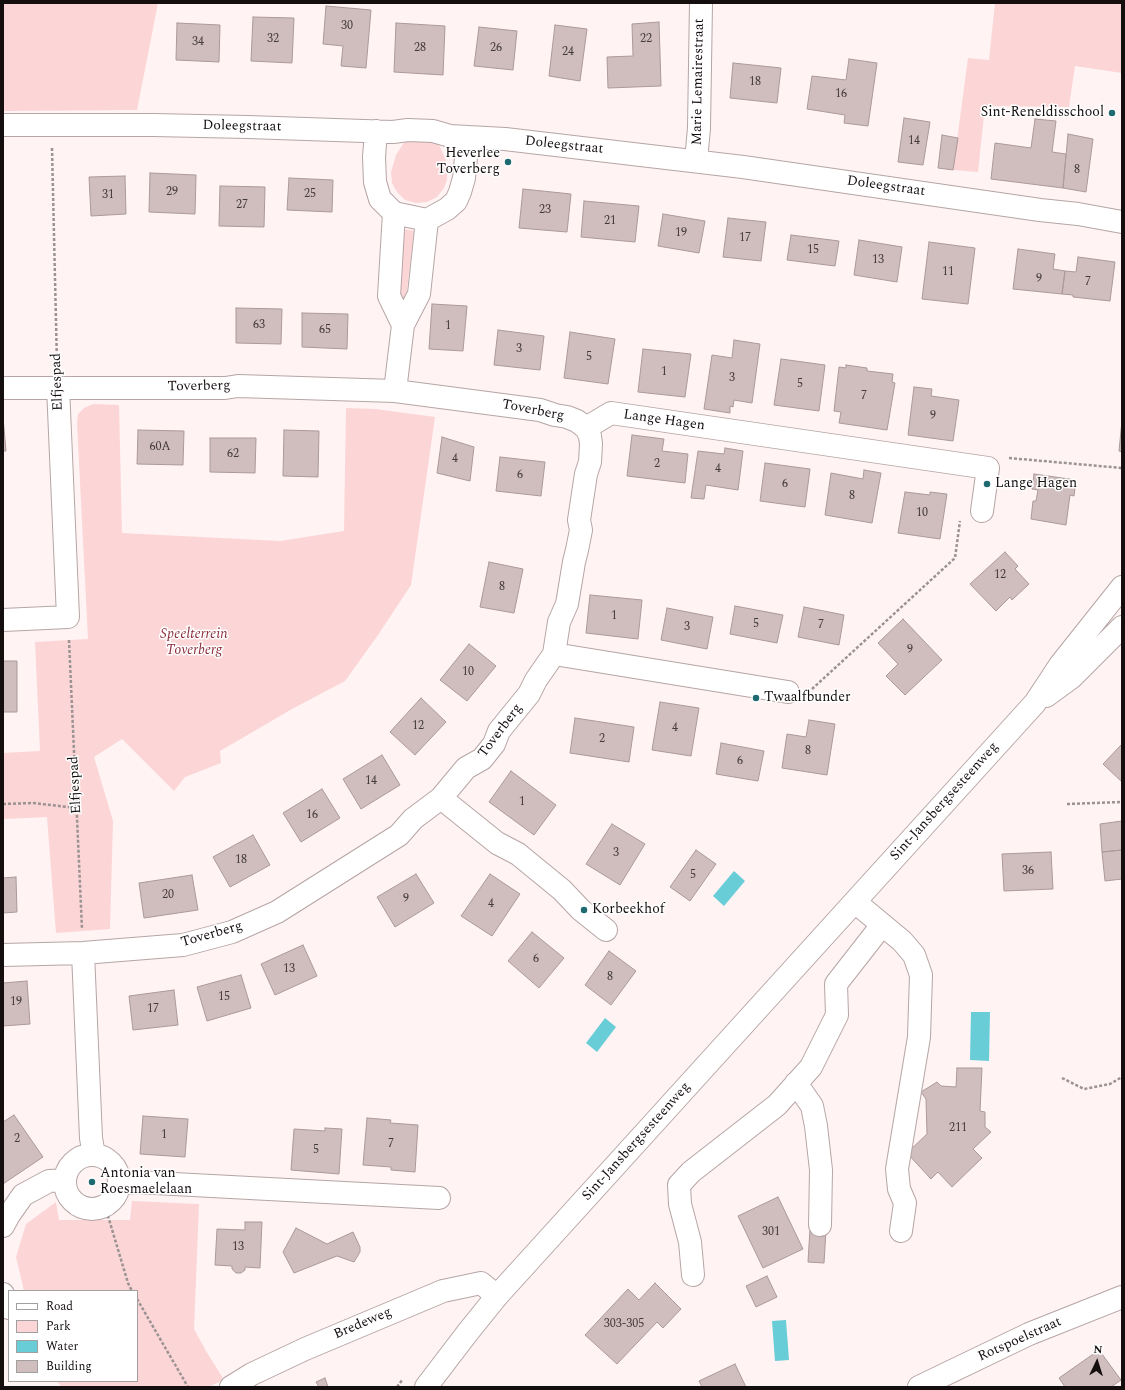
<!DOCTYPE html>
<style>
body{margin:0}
#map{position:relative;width:1125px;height:1390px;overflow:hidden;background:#fff3f3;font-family:Spectral,serif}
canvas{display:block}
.frame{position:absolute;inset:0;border:4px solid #140e0e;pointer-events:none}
.legend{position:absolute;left:8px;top:1290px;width:130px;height:92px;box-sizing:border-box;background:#fff;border:1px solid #a19f9f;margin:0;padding:5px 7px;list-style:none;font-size:12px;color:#140e0e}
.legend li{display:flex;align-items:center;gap:8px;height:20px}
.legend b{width:20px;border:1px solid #a19f9f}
.north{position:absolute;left:1077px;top:1342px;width:40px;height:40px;-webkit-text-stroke:3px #fff;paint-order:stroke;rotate:4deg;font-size:11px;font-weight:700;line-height:16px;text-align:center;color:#140e0e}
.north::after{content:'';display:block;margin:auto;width:14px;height:18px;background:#140e0e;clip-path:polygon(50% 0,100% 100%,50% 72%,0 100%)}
</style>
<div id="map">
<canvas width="1125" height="1390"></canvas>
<div class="frame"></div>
<ul class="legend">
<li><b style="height:5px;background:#fff"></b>Road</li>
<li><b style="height:11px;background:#fcd5d6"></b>Park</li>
<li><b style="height:11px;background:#68cdd7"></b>Water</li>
<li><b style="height:11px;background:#d0bdbe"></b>Building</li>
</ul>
<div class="north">N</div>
</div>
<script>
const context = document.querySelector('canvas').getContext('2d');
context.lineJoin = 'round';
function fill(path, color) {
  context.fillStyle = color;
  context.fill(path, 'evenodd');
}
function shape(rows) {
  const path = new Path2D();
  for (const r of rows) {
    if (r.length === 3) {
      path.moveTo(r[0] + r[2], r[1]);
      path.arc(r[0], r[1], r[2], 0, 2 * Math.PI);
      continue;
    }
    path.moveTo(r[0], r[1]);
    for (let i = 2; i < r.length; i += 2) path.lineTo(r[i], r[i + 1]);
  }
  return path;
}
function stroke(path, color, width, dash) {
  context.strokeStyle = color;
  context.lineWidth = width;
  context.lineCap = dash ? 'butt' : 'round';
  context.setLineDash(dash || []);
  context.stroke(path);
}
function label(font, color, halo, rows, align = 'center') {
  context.font = font + ' Spectral,serif';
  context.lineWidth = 3;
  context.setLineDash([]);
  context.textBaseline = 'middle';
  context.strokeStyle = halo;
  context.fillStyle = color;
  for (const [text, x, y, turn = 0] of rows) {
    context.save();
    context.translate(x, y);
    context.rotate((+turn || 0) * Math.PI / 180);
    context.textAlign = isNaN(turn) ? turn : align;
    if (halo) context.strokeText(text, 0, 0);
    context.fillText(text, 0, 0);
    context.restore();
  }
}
const green = shape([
 [3,3,158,3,137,110,3,111],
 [995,3,1122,3,1122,73,1075,66,1069,107,985,106,978,172,953,170,968,58,989,60],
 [417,138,437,143,440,147,446,160,447,170,447,180,444,188,437,197,427,202,416,203,405,200,397,192,392,183,391,172,396,155,403,144,406,140],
 [403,229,414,231,405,306,400,306],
 [93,404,119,405,122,533,280,541,344,531,346,408,375,409,435,417,411,585,378,635,345,681,292,709,220,751,221,763,185,777,174,791,122,739,94,757,113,821,110,929,56,933,47,817,3,819,3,753,40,751,35,642,88,639,77,423,78,414,84,408],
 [132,1201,199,1204,194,1329,206,1351,224,1380,208,1387,61,1387,58,1382,137,1381,137,1291,24,1291,16,1257,26,1224,56,1202,59,1220,130,1220]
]);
const water = shape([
 [734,871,745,881,724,906,713,896],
 [971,1012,990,1012,989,1061,970,1060],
 [605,1018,616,1027,597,1052,586,1043],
 [786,1320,789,1360,775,1361,772,1321]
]);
const building = shape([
 [326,6,371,10,366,68,341,66,343,46,323,44,326,6],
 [253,17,294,18,292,63,251,61,253,17],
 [659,22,661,86,608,88,607,57,633,56,632,24,659,22],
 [177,23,220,25,219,62,176,60,177,23],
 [396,23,445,26,443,75,394,72,396,23],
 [555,25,587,29,580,81,549,76,555,25],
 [479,27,517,31,513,70,474,66,479,27],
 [849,59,877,63,868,126,844,123,845,115,807,109,812,76,846,80,849,59],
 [733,63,781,68,777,103,730,98,733,63],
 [904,118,930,122,923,165,898,162,904,118],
 [1035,119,1056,121,1052,152,1066,154,1063,188,991,179,995,143,1031,148,1035,119],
 [1068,134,1093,139,1086,192,1063,188,1068,134],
 [942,135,958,138,953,170,938,168,942,135],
 [150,173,196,175,195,214,149,212,150,173],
 [125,176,126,214,91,216,89,177,125,176],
 [289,178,333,180,332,212,287,210,289,178],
 [220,186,265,187,264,227,219,226,220,186],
 [523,189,571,194,567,232,519,228,523,189],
 [584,201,639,206,635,242,581,237,584,201],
 [663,214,705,221,699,253,658,246,663,214],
 [728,218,766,222,761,261,723,257,728,218],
 [791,235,839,241,835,266,787,260,791,235],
 [859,240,902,247,897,282,854,275,859,240],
 [929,242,975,248,968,304,922,299,929,242],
 [1018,249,1055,254,1053,269,1065,271,1062,294,1013,289,1018,249],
 [1078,257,1115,262,1110,301,1073,297,1073,295,1062,294,1065,271,1076,272,1078,257],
 [432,304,467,306,463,351,429,349,432,304],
 [236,308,282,309,281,344,236,343,236,308],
 [302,313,348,314,347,349,302,347,302,313],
 [498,330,544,336,540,370,494,365,498,330],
 [570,332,615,339,608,384,564,378,570,332],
 [734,340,760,344,752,403,734,400,733,407,730,406,730,413,704,409,712,355,732,358,734,340],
 [643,349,691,354,685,397,638,392,643,349],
 [781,359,825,365,819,411,774,405,781,359],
 [846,365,867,368,867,371,893,374,892,382,895,383,887,430,839,423,841,412,834,411,839,367,846,368,846,365],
 [914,387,932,389,931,396,959,400,953,441,908,435,914,387],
 [3,417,6,451,3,451,3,417],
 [1122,421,1122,452,1119,451,1122,421],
 [138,430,184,431,183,465,137,464,138,430],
 [284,430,319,431,318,477,283,476,284,430],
 [632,435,664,439,662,451,688,454,685,483,627,476,632,435],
 [442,437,474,447,470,481,437,473,442,437],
 [210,438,256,438,255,473,210,472,210,438],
 [725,448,743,451,738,490,706,485,704,499,691,498,698,451,724,454,725,448],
 [500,457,545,462,541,496,496,491,500,457],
 [765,463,810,469,805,507,760,501,765,463],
 [864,470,881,473,872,523,825,515,831,473,863,479,864,470],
 [1034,474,1076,480,1074,496,1070,495,1066,525,1031,519,1033,501,1036,501,1038,490,1032,489,1034,474],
 [905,492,930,495,930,492,947,494,940,539,898,533,905,492],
 [1005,552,1018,566,1015,569,1029,584,1012,600,1010,597,996,611,970,584,1005,552],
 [489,562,523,569,514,613,480,607,489,562],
 [590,595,642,600,638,639,586,633,590,595],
 [735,606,783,615,777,643,730,634,735,606],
 [804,607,844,615,839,645,798,637,804,607],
 [667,608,713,617,707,649,661,640,667,608],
 [903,619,942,660,905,695,886,676,898,664,878,643,903,619],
 [469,644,496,666,467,701,440,680,469,644],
 [3,661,17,661,17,712,3,712,3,661],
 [421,698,446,722,415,755,390,732,421,698],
 [660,702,699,708,691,756,652,750,660,702],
 [575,718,634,727,629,762,570,753,575,718],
 [809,720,835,724,827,775,782,768,787,734,806,737,809,720],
 [721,743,764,751,758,781,716,774,721,743],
 [1122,744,1122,782,1103,764,1122,744],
 [382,755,400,785,361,809,343,779,382,755],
 [511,771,556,805,534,835,489,802,511,771],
 [322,789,340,818,301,842,283,813,322,789],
 [1122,821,1122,850,1102,852,1100,824,1122,821],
 [612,824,645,844,620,885,586,864,612,824],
 [253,835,270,865,230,887,213,857,253,835],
 [696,850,716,864,690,901,670,887,696,850],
 [1122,850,1122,879,1105,881,1102,852,1122,850],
 [1051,852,1053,889,1004,891,1002,854,1051,852],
 [416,874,434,903,395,927,377,897,416,874],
 [490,874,520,894,492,936,461,916,490,874],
 [192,875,198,910,144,918,139,883,192,875],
 [16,877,17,912,3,913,3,878,16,877],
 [532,932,564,958,539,988,508,961,532,932],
 [303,945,317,976,275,995,261,964,303,945],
 [609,951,636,971,611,1005,585,985,609,951],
 [241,975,251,1008,207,1021,197,987,241,975],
 [27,981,30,1024,3,1026,3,983,27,981],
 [174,990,178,1025,133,1030,129,996,174,990],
 [957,1068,982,1068,980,1111,985,1112,985,1127,991,1132,973,1149,982,1158,952,1187,938,1172,931,1179,907,1153,927,1134,926,1099,921,1092,937,1082,941,1086,956,1087,957,1068],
 [14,1115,43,1157,3,1184,3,1122,14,1115],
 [143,1116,188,1119,185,1157,140,1154,143,1116],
 [367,1118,391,1120,390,1123,418,1125,415,1172,391,1170,391,1167,363,1165,367,1118],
 [325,1128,342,1129,339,1174,291,1170,294,1129,325,1131,325,1128],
 [778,1197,803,1249,763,1268,738,1216,778,1197],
 [245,1222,262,1222,260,1268,245,1267,245,1270,241,1273,236,1273,232,1269,232,1266,215,1265,217,1229,245,1230,245,1222],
 [296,1228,327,1244,353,1232,360,1247,360,1252,354,1262,337,1256,294,1273,283,1252,296,1228],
 [810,1229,826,1230,824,1263,808,1262,810,1229],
 [767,1276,777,1297,756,1307,746,1286,767,1276],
 [655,1283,681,1309,663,1328,657,1322,617,1364,585,1335,628,1289,639,1300,655,1283],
 [1099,1350,1121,1380,1111,1387,1065,1387,1059,1378,1099,1350],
 [735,1364,746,1387,702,1387,699,1381,735,1364],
 [325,1378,328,1387,319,1387,316,1382,325,1378]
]);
const path = shape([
 [52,148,57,365],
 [1009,458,1122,468],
 [69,640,82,929],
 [812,689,955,558,960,521],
 [3,804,33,803,77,808],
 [1067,804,1122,802],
 [1062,1078,1084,1089,1110,1084,1122,1077],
 [105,1206,128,1283,132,1291],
 [137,1299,188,1387],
 [397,1387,403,1379]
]);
const minor = shape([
 [3,125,153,125,248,127,393,132,408,130,433,131,450,136,505,139,743,167,1040,210,1078,214,1122,222],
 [376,131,374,157,375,182,380,199,394,213,427,220,447,209,456,201,460,192,464,178,468,137],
 [696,161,699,128,701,3],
 [394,213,389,296,403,325],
 [3,388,225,388,238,386,395,391,540,410,555,415,567,417,577,421,586,428,590,436,591,444,590,462,586,474,579,520,581,530,577,550,574,562,567,604,559,622,554,654,536,680,529,694,499,731,494,744,482,759,466,768,441,798,413,819,399,835,277,912,232,932,183,945,83,953,3,955],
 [395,391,403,325,419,294,427,220],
 [586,428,611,413,988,468,982,511],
 [3,620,68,617,58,387],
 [554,654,788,692],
 [441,798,497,843,518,854,562,890,581,910,606,930],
 [855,902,902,941,914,955,921,975,919,1037,897,1169,899,1189,905,1203,901,1231],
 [83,953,91,1138,94,1155],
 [796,1083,812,1106,816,1126,821,1170,820,1225],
 [92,1182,27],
 [119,1184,136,1182,439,1198],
 [3,1226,9,1215,23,1195,49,1181,65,1180],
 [693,1275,690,1242,680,1204,679,1185,691,1172,777,1105,811,1067,837,1015,836,984,882,925],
 [3,1294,9,1308],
 [231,1387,252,1374,305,1349,443,1291,481,1283,497,1296],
 [919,1387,1029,1334,1122,1297]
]);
const major = shape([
 [1046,696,1072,677,1122,627],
 [426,1387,468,1332,497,1296,1035,703,1060,665,1122,587]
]);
const markers = [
 [1112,113,4,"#1f6a71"],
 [508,162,4,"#1f6a71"],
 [987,484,4,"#1f6a71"],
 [756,698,4,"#1f6a71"],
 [584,910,4,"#1f6a71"],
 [92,1182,4,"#1f6a71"]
];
const numberNames = [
 ["30",347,27],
 ["32",273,40],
 ["22",646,40],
 ["34",198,43],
 ["28",420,49],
 ["26",496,49],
 ["24",568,53],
 ["18",755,83],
 ["16",841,95],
 ["14",914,142],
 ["8",1077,171],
 ["29",172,193],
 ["25",310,195],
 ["31",108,196],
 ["27",242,206],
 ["23",545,211],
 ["21",610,222],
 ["19",681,234],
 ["17",745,239],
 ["15",813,251],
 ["13",878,261],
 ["11",948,273],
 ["9",1039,280],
 ["7",1088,283],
 ["63",259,326],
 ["1",448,327],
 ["65",325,331],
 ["3",519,350],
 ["5",589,358],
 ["1",664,373],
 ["3",732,379],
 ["5",800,385],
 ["7",864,397],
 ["9",933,417],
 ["60A",160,448],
 ["62",233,455],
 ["4",455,460],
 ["2",657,465],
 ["4",718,470],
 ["6",520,476],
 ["6",785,485],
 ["8",852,497],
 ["10",922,514],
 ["12",1000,576],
 ["8",502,588],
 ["1",614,617],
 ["5",756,625],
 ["7",821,626],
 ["3",687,628],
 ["9",910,651],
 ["10",468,673],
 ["12",418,727],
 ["4",675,729],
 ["2",602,740],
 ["8",808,752],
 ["6",740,762],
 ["14",371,782],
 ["1",522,803],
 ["16",312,816],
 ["3",616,854],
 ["18",241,861],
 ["36",1028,872],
 ["5",693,876],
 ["20",168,896],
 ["9",406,900],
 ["4",491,905],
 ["6",536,960],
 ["13",289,970],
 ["8",610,978],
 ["15",224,998],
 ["19",16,1003],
 ["17",153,1010],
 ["211",958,1129],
 ["1",164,1136],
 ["2",17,1140],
 ["7",391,1145],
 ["5",316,1151],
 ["301",771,1233],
 ["13",238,1248],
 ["303-305",624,1325]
];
const streetNames = [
 ["Marie Lemairestraat",699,82,-89],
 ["Doleegstraat",242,127,1],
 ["Doleegstraat",564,146,6],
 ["Doleegstraat",886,187,8],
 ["Elfjespad",58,382,-92],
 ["Toverberg",199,387,-1],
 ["Toverberg",533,411,11],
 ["Lange Hagen",664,421,8],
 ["Toverberg",501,731,-53],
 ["Elfjespad",76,785,-93],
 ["Sint-Jansbergsesteenweg",945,802,-48],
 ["Toverberg",212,935,-16],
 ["Sint-Jansbergsesteenweg",637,1142,-48],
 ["Bredeweg",363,1324,-23],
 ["Rotspoelstraat",1020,1340,-24]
];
const poiNames = [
 ["Sint-Reneldisschool",1104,113,"right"],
 ["Heverlee",500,154,"right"],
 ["Toverberg",500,170,"right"],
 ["Lange Hagen",995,484],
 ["Twaalfbunder",764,698],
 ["Korbeekhof",592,910],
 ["Antonia van",100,1174],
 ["Roesmaelelaan",100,1190]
];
const parkNames = [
 ["Speelterrein",194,635],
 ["Toverberg",194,651]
];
fill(green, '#fcd5d6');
fill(water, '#68cdd7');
fill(building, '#d0bdbe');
stroke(building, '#ac999a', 1);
stroke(minor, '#b7a5a5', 24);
stroke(major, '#b7a5a5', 24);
stroke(path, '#9b9292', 2.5, [3, 2]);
stroke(minor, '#fff', 22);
stroke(major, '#fff', 22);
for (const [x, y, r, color] of markers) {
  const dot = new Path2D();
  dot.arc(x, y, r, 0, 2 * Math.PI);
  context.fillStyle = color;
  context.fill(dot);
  stroke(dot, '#fff', 1.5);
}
label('12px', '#433a3a', null, numberNames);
label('14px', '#140e0e', '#fff', streetNames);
label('14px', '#140e0e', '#fff', poiNames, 'left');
label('italic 14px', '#882c39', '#fff', parkNames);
</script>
